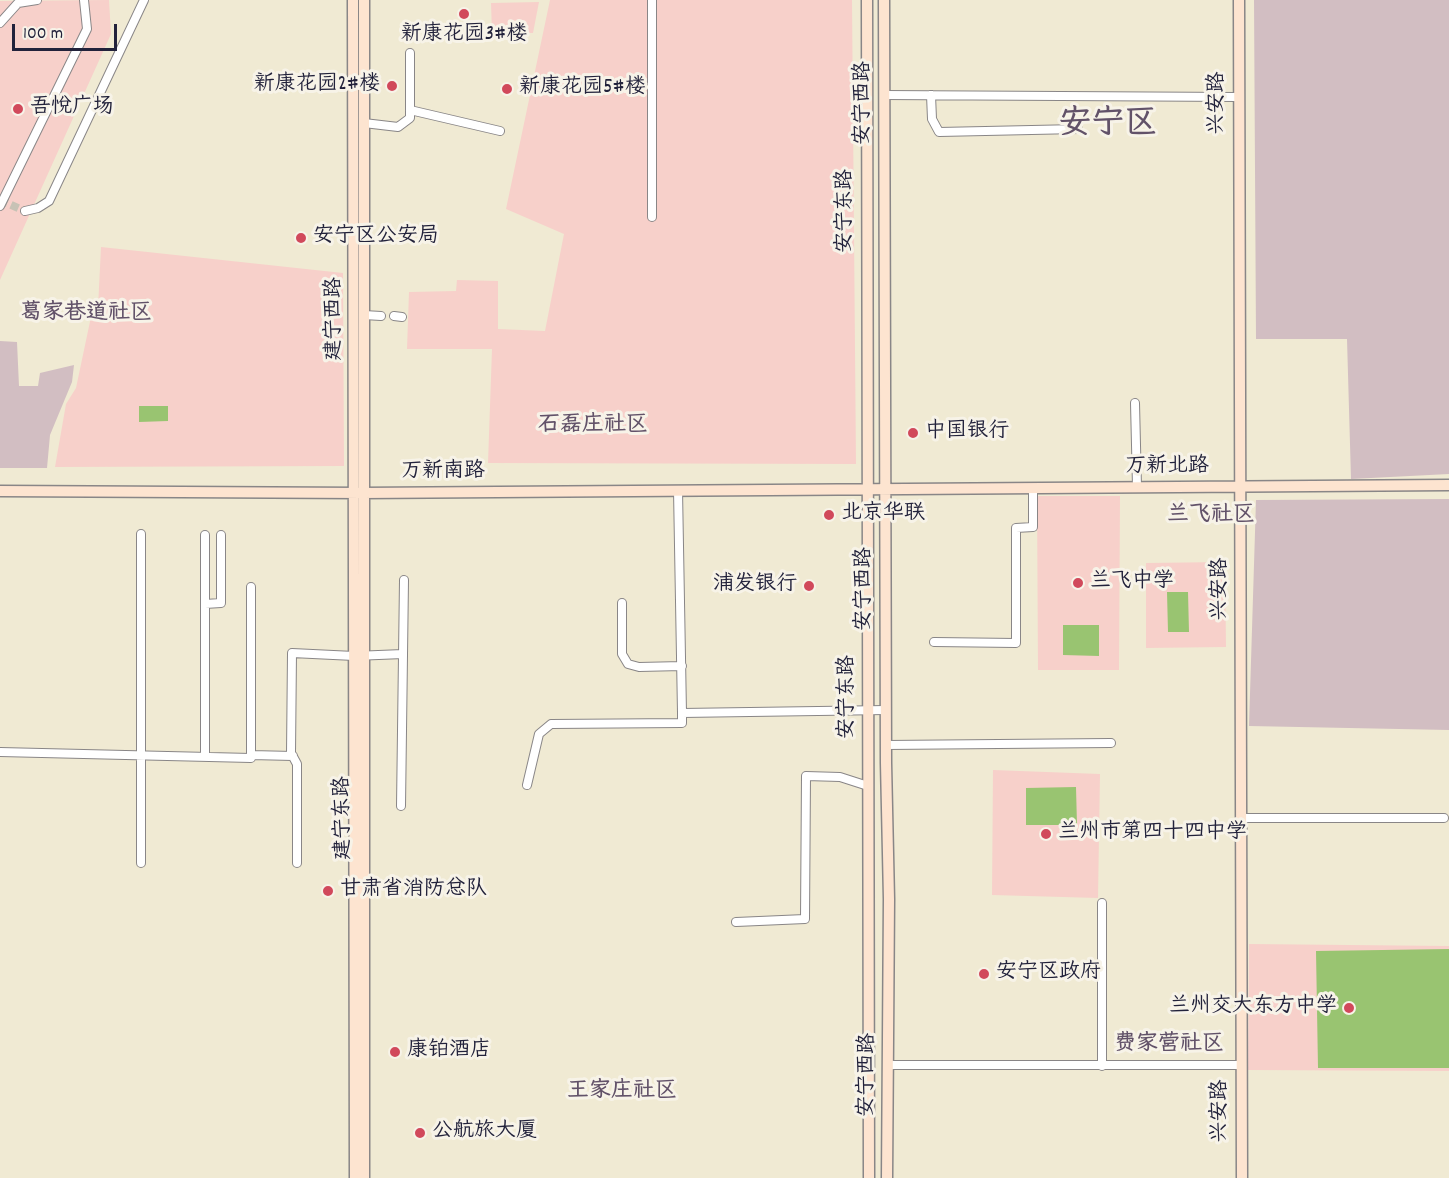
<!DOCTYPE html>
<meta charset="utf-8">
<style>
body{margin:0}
#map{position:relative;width:1449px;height:1178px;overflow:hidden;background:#f0ead3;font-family:Dekko,sans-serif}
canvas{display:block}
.scale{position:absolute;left:12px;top:24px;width:105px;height:27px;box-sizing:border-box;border:3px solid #22223b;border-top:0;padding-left:8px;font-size:18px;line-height:21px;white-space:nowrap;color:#22223b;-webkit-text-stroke:4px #f7f3e8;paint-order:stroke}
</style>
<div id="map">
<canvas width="1449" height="1178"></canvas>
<div class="scale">100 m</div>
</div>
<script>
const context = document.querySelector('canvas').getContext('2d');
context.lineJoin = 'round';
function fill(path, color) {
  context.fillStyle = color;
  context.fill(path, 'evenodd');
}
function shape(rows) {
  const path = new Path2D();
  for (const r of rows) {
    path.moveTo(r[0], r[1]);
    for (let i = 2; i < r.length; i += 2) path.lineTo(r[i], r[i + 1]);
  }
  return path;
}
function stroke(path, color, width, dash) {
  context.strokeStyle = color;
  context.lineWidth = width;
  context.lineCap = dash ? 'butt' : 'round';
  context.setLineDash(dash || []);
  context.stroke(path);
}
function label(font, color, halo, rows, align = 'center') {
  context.font = font + ' Dekko,"LXGW WenKai TC",sans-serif';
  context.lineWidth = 6;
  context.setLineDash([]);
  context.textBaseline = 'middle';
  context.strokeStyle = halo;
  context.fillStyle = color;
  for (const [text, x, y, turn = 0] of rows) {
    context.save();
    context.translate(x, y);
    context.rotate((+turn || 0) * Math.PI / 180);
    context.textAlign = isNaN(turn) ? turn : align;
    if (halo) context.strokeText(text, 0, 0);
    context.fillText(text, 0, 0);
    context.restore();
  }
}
const built = shape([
 [109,0,111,34,0,280,0,1],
 [550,0,852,0,856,464,488,463,492,349,407,349,409,292,456,291,457,280,498,281,498,329,545,331,564,234,506,209],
 [539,2,533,33,492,33,491,3],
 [101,247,343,273,344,466,55,467,66,404,76,388,92,312,98,308],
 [1037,496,1120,496,1119,670,1038,670],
 [1225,562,1226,647,1146,648,1146,563],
 [993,770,1100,774,1098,898,992,895],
 [1249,944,1449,946,1449,1071,1248,1070]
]);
const industrial = shape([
 [1254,0,1449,0,1449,474,1351,479,1347,339,1256,339],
 [0,341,17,342,19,386,38,386,40,373,74,365,72,382,50,435,47,468,0,468],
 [1449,499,1449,730,1249,726,1256,500]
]);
const green = shape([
 [139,406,168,406,168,421,139,422],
 [1167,592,1188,592,1189,632,1168,632],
 [1063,625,1099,625,1099,656,1063,655],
 [1076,787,1077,825,1026,825,1026,788],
 [1449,949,1449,1068,1318,1068,1316,951]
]);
const streetTunnel = shape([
 [0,200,25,211]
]);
const street = shape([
 [0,23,18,3,37,0],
 [884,95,1238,97],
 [931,95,932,119,939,132,1078,129],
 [410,110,500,131],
 [364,123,398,127,410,118,410,53],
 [0,206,87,29,84,0],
 [25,211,38,208,49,201,144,0],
 [652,217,652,0],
 [364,315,381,316],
 [394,316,402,317],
 [1135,403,1137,487],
 [678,490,682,713,886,710],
 [141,534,141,863],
 [622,603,622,654,628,664,639,667,682,666],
 [205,604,221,603,221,535],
 [934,642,1016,643,1016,528,1033,527,1033,488],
 [886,745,1111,743],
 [0,752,251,758,251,587],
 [251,755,293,756],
 [205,757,205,535],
 [527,785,539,734,551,724,682,723,682,713],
 [401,806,404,580],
 [1242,818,1444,818],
 [297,863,297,764,291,753,292,653,354,656,403,654],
 [736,922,805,919,806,776,840,777,868,786],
 [889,1065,1242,1065],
 [1102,1066,1102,903]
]);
const secondary = shape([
 [353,0,355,1178],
 [364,0,364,1178],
 [867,0,869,1178],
 [884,0,886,763,889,899,887,1178],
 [1239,0,1242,1178],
 [0,491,362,493,1449,485]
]);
const markers = [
 [464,14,6,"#d1495b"],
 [392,86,6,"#d1495b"],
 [507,89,6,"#d1495b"],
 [18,109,6,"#d1495b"],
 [301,238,6,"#d1495b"],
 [913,433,6,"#d1495b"],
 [829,515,6,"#d1495b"],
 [1078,583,6,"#d1495b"],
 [809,586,6,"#d1495b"],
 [1046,834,6,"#d1495b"],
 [328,891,6,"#d1495b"],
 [984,974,6,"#d1495b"],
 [1349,1008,6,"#d1495b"],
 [395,1052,6,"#d1495b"],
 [420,1133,6,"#d1495b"]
];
const poiNames = [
 ["新康花园3#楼",464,36,"center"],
 ["新康花园2#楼",380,86,"right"],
 ["新康花园5#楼",519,89],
 ["吾悦广场",30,109],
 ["安宁区公安局",313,238],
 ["中国银行",925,433],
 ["北京华联",841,515],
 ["兰飞中学",1090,583],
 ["浦发银行",797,586,"right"],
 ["兰州市第四十四中学",1058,834],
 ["甘肃省消防总队",340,891],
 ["安宁区政府",996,974],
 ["兰州交大东方中学",1337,1008,"right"],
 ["康铂酒店",407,1052],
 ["公航旅大厦",432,1133]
];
const streetNames = [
 ["安宁西路",865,103,-90],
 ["兴安路",1219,103,-90],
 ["安宁东路",847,211,-90],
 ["建宁西路",336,319,-90],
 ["万新北路",1167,468],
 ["万新南路",443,473],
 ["安宁西路",866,589,-90],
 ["兴安路",1222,589,-90],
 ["安宁东路",849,697,-90],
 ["建宁东路",345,818,-91],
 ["安宁西路",869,1075,-89],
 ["兴安路",1222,1111,-90]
];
const neighbourhoodNames = [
 ["葛家巷道社区",86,315],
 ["石磊庄社区",593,427],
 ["兰飞社区",1211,517],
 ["费家营社区",1169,1046],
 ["王家庄社区",622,1093]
];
const townNames = [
 ["安宁区",1108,127]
];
fill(built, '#f7d0ca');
fill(industrial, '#d2bec2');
fill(green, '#99c471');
stroke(streetTunnel, '#c7c2b5', 8, [8, 4]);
stroke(street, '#898687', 10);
stroke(secondary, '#898687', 13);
stroke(street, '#fff', 8);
stroke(secondary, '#fde4d0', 10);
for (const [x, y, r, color] of markers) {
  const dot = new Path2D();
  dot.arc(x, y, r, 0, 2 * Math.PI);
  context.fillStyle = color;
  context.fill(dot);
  stroke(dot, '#f7f3e8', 2);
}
label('21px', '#22223b', '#f7f3e8', poiNames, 'left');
label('21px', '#22223b', '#f7f3e8', streetNames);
label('bold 22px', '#625269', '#f7f3e8', neighbourhoodNames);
label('bold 33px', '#625269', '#f7f3e8', townNames);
</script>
